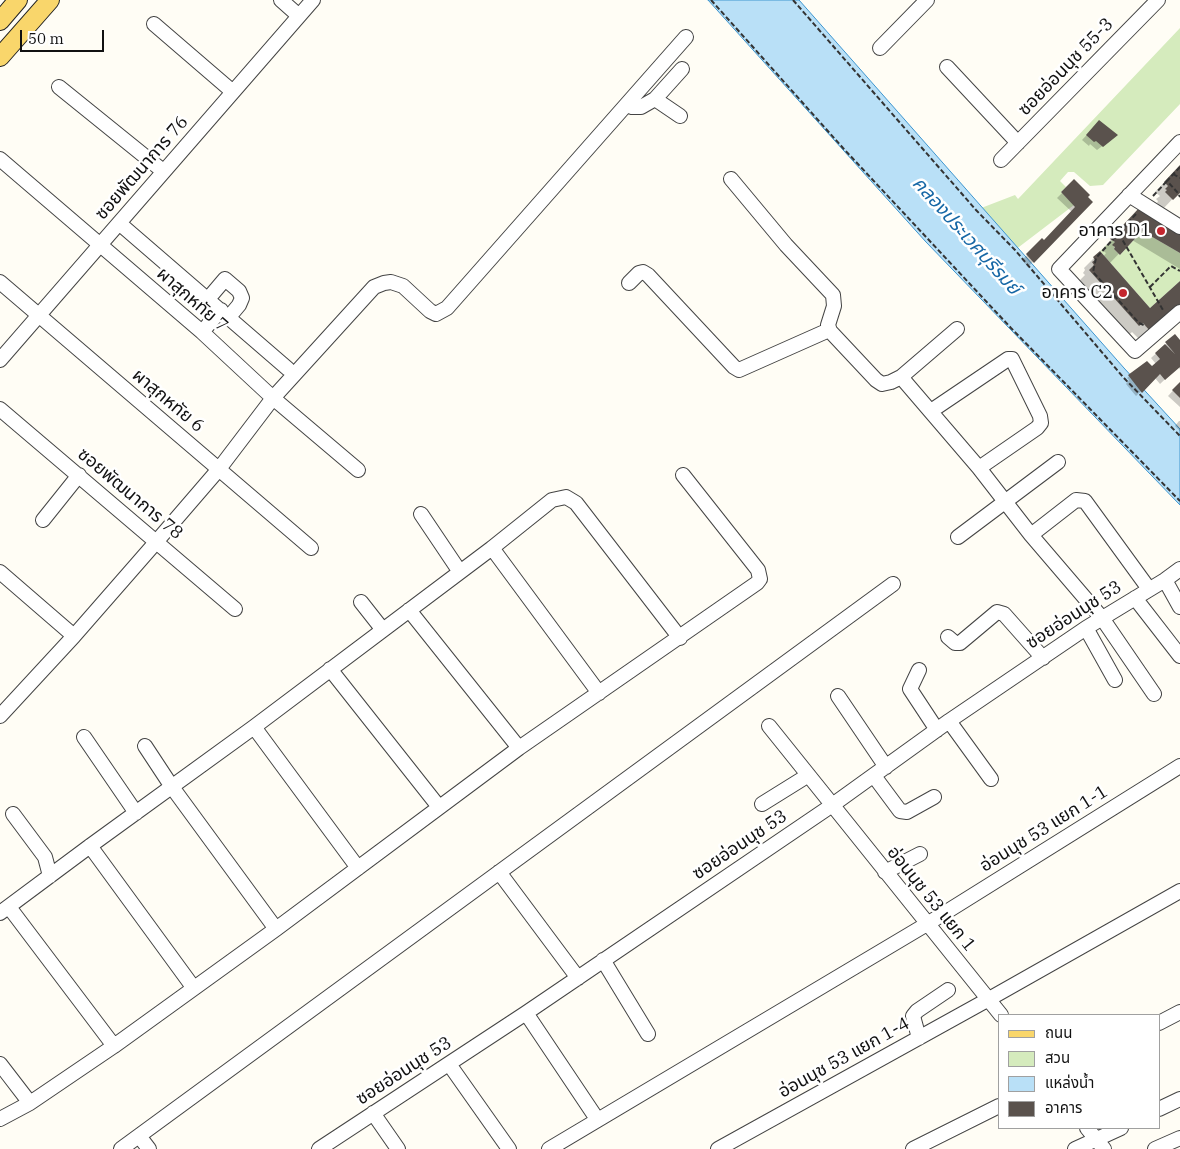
<!DOCTYPE html>
<meta charset="utf-8">
<style>
body{margin:0}
#map{position:relative;width:1180px;height:1149px;overflow:hidden;background:#fffdf5;font-family:"IBM Plex Serif","Noto Sans Thai",serif}
canvas{display:block}
.legend{position:absolute;left:998px;top:1014px;width:162px;height:115px;box-sizing:border-box;background:#fff;border:1px solid #a0a0a0;margin:0;padding:6px 9px;list-style:none;font-size:15px;color:#111}
.legend li{display:flex;align-items:center;gap:10px;height:25px}
.legend b{width:25px;border:1px solid #a0a0a0}
.scale{position:absolute;left:20px;top:30px;width:84px;height:22px;box-sizing:border-box;border:2px solid #111;border-top:0;padding-left:6px;font-size:15px;line-height:18px;white-space:nowrap;color:#111;-webkit-text-stroke:4px #fff;paint-order:stroke}
</style>
<div id="map">
<canvas width="1180" height="1149"></canvas>
<ul class="legend">
<li><b style="height:6px;background:#f9d66b"></b>ถนน</li>
<li><b style="height:14px;background:#d5ebbd"></b>สวน</li>
<li><b style="height:14px;background:#b9e0f7"></b>แหล่งน้ำ</li>
<li><b style="height:14px;background:#5a524d"></b>อาคาร</li>
</ul>
<div class="scale">50 m</div>
</div>
<script>
const context = document.querySelector('canvas').getContext('2d');
context.lineJoin = 'round';
function fill(path, color) {
  context.fillStyle = color;
  context.fill(path, 'evenodd');
}
function shape(rows) {
  const path = new Path2D();
  for (const r of rows) {
    path.moveTo(r[0], r[1]);
    for (let i = 2; i < r.length; i += 2) path.lineTo(r[i], r[i + 1]);
  }
  return path;
}
function stroke(path, color, width, dash) {
  context.strokeStyle = color;
  context.lineWidth = width;
  context.lineCap = dash ? 'butt' : 'round';
  context.setLineDash(dash || []);
  context.stroke(path);
}
function label(font, color, halo, rows, align = 'center') {
  context.font = font + ' "IBM Plex Serif","Noto Sans Thai",serif';
  context.lineWidth = 5;
  context.setLineDash([]);
  context.textBaseline = 'middle';
  context.strokeStyle = halo;
  context.fillStyle = color;
  for (const [text, x, y, turn = 0] of rows) {
    context.save();
    context.translate(x, y);
    context.rotate((+turn || 0) * Math.PI / 180);
    context.textAlign = isNaN(turn) ? turn : align;
    if (halo) context.strokeText(text, 0, 0);
    context.fillText(text, 0, 0);
    context.restore();
  }
}
const green = shape([
 [1180,28,1180,104,1103,185,1090,186,1074,172,1068,172,1060,181,1066,187,1061,192,1074,205,1015,250,976,210,1015,195,1018,199],
 [1142,231,1180,253,1180,281,1150,308,1100,251,1112,240,1115,242,1114,249,1120,255]
]);
const water = shape([
 [708,0,799,0,1124,368,1180,429,1180,505,926,242,708,0]
]);
const shadow = shape([
 [1099,122,1117,135,1097,150,1090,144,1089,146,1082,140],
 [1180,166,1180,191,1163,209,1157,203,1158,201,1156,199,1160,196,1155,192],
 [1074,181,1091,202,1028,267,1022,260,1042,240,1044,241,1072,212,1057,198],
 [1129,219,1180,233,1180,269,1132,240,1109,264,1150,310,1180,283,1180,304,1140,340,1132,332,1129,335,1080,280,1085,275,1083,273,1085,270,1084,268,1094,258,1103,257,1106,253,1102,250],
 [1175,336,1180,342,1180,369,1178,367,1160,384,1155,378,1136,396,1126,384,1129,380,1127,378,1137,369,1152,367,1156,364,1151,358],
 [1180,383,1180,407,1168,396],
 [1179,421,1180,421,1180,431,1175,426]
]);
const building = shape([
 [1099,120,1118,135,1103,147,1096,141,1094,142,1086,135],
 [1180,165,1180,193,1173,200,1165,192,1167,190,1165,189,1168,186,1164,182],
 [1074,179,1090,195,1088,197,1093,202,1034,263,1026,254,1042,238,1044,240,1075,207,1061,192],
 [1139,208,1180,232,1180,253,1142,231,1120,255,1114,249,1115,247,1112,245,1115,242,1110,239],
 [1100,251,1150,308,1180,281,1180,304,1150,331,1143,323,1139,326,1089,270,1094,265,1092,262,1095,260,1093,257],
 [1175,334,1180,340,1180,367,1165,380,1160,374,1142,393,1128,375,1147,361,1152,366,1160,359,1155,353,1165,344,1175,354,1165,342],
 [1180,382,1180,398,1172,390]
]);
const path = shape([
 [711,0,843,148,1011,328,1180,501],
 [793,0,976,210,1015,250,1123,377,1180,436],
 [1180,167,1167,181,1178,193,1180,197],
 [1173,174,1180,178],
 [1153,196,1167,181],
 [1136,214,1096,258,1093,272,1139,323,1146,326],
 [1119,234,1163,310],
 [1150,287,1171,266,1180,271]
]);
const minor = shape([
 [281,0,299,16],
 [154,24,233,92],
 [880,48,927,0],
 [947,67,1018,143],
 [59,87,163,171],
 [655,99,682,69],
 [627,105,632,107,641,107,655,99,680,116],
 [1180,142,1059,269,1135,351,1180,312],
 [0,159,202,332,273,398,358,470],
 [1001,160,1158,0],
 [731,179,786,245,833,295,834,306,828,325,830,331,876,380,882,384,891,382,901,377,979,468,1031,535,1102,618,1154,694],
 [1129,195,1180,227],
 [119,223,288,369],
 [0,282,311,548],
 [629,283,639,273,643,272,648,275,734,367,739,370,829,330],
 [208,299,225,279,239,291,242,298,239,305,229,317],
 [202,332,221,310],
 [0,360,313,0],
 [901,377,957,329],
 [0,409,235,609],
 [931,411,1008,359,1012,359,1040,416,1041,423,1037,428,979,468],
 [421,514,460,572],
 [43,520,79,475],
 [1031,535,1076,500,1085,501,1149,589],
 [958,537,1058,462],
 [492,548,599,693],
 [0,572,74,636],
 [1165,580,1180,607],
 [1135,598,1180,656],
 [361,602,383,630],
 [409,610,519,748],
 [1086,628,1115,680],
 [948,637,955,643,960,643,997,612,1004,614,1043,658],
 [330,669,439,807],
 [919,670,910,689,937,730],
 [838,696,886,767],
 [0,716,74,636,157,541,219,469,273,398,374,287,384,283,391,282,403,286,430,311,436,314,447,308,686,37],
 [949,721,991,779],
 [769,726,1001,1015],
 [254,727,358,868],
 [84,737,136,813],
 [145,746,172,787,276,929],
 [874,776,900,811,907,812,934,797],
 [762,804,807,776],
 [13,814,45,857,50,876],
 [90,846,193,987],
 [499,872,578,978],
 [885,872,920,854],
 [9,907,114,1046],
 [0,913,90,846,254,727,492,548,552,500,566,497,576,503,680,638],
 [603,960,648,1034],
 [526,1013,597,1119],
 [1159,1023,1180,1012],
 [919,1038,913,1016,917,1011,948,990],
 [0,1064,30,1103],
 [449,1064,509,1149],
 [1159,1109,1180,1099],
 [373,1113,398,1149],
 [0,1119,30,1103,114,1046,276,929,519,748,757,583,760,579,758,570,683,475],
 [1087,1128,1104,1149],
 [139,1136,149,1149],
 [121,1149,893,584],
 [319,1149,526,1013,831,806,949,721,1086,628,1165,580,1180,569],
 [549,1149,927,924,1180,766],
 [718,1149,989,999,1180,891],
 [913,1149,999,1106],
 [1075,1149,1121,1128],
 [1155,1149,1180,1138]
]);
const major = shape([
 [0,21,18,0],
 [0,57,50,0]
]);
const markers = [
 [1161,231,5,"#c4262e"],
 [1123,293,5,"#c4262e"]
];
const streetNames = [
 ["ซอยอ่อนนุช 55-3",1066,67,-46],
 ["ซอยพัฒนาการ 76",142,168,-49],
 ["ผาสุกหทัย 7",192,300,41],
 ["ผาสุกหทัย 6",168,401,40],
 ["ซอยพัฒนาการ 78",130,494,40],
 ["ซอยอ่อนนุช 53",1074,615,-33],
 ["อ่อนนุช 53 แยก 1-1",1044,829,-32],
 ["ซอยอ่อนนุช 53",740,845,-34],
 ["อ่อนนุช 53 แยก 1",931,899,51],
 ["อ่อนนุช 53 แยก 1-4",844,1058,-29],
 ["ซอยอ่อนนุช 53",404,1071,-33]
];
const poiNames = [
 ["อาคาร D1",1151,231],
 ["อาคาร C2",1113,293]
];
const waterNames = [
 ["คลองประเวศบุรีรมย์",966,236,48]
];
fill(green, '#d5ebbd');
fill(water, '#b9e0f7');
stroke(water, '#3f96cf', 1);
fill(shadow, '#0003');
fill(building, '#5a524d');
stroke(minor, '#444', 16);
stroke(major, '#222', 20);
stroke(path, '#333', 2, [5, 2.5]);
stroke(minor, '#fff', 14);
stroke(major, '#f9d66b', 18);
for (const [x, y, r, color] of markers) {
  const dot = new Path2D();
  dot.arc(x, y, r, 0, 2 * Math.PI);
  context.fillStyle = color;
  context.fill(dot);
  stroke(dot, '#fff', 2);
}
label('18px', '#111', '#fff', streetNames);
label('18px', '#111', '#fff', poiNames, 'right');
label('italic 19px', '#1768a6', '#fff', waterNames);
</script>
